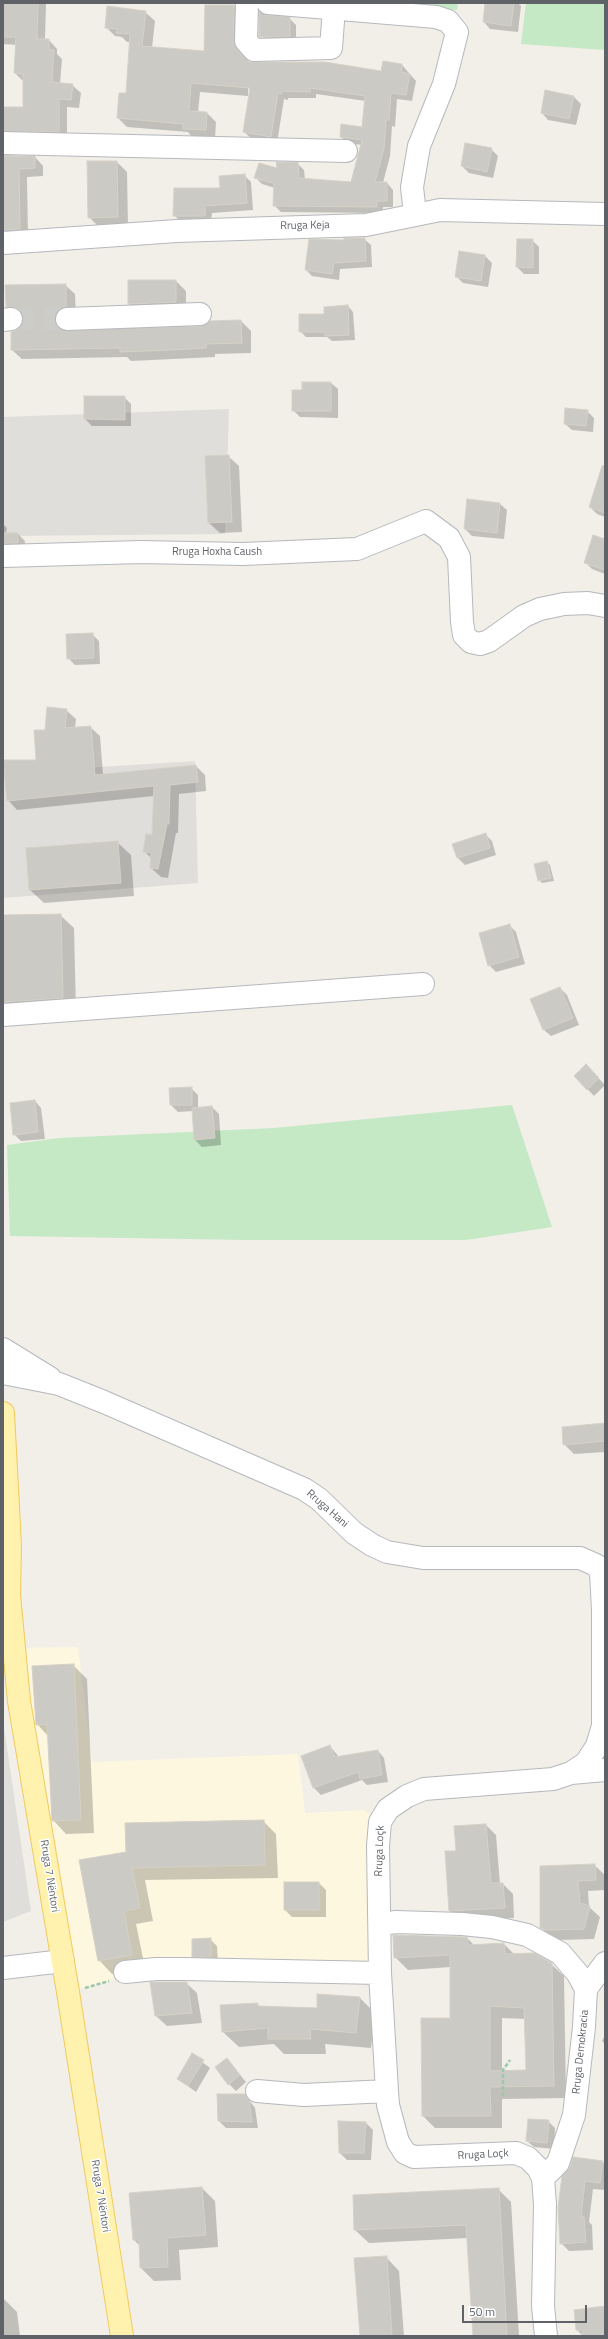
<!DOCTYPE html>
<meta charset="utf-8">
<style>
body{margin:0}
#map{position:relative;width:608px;height:2339px;overflow:hidden;background:#f1efe8;font-family:"Titillium Web",sans-serif}
canvas{display:block}
.frame{position:absolute;inset:0;border:4px solid #5f6368;pointer-events:none}
.scale{position:absolute;left:462px;top:2305px;width:125px;height:18px;box-sizing:border-box;border:2px solid #5f6368;border-top:0;padding-left:5px;font-size:12px;line-height:14px;white-space:nowrap;color:#5f6368;-webkit-text-stroke:3px #fff;paint-order:stroke}
</style>
<div id="map">
<canvas width="608" height="2339"></canvas>
<div class="frame"></div>
<div class="scale">50 m</div>
</div>
<script>
const context = document.querySelector('canvas').getContext('2d');
context.lineJoin = 'round';
function fill(path, color) {
  context.fillStyle = color;
  context.fill(path, 'evenodd');
}
function shape(rows) {
  const path = new Path2D();
  for (const r of rows) {
    path.moveTo(r[0], r[1]);
    for (let i = 2; i < r.length; i += 2) path.lineTo(r[i], r[i + 1]);
  }
  return path;
}
function stroke(path, color, width, dash) {
  context.strokeStyle = color;
  context.lineWidth = width;
  context.lineCap = dash ? 'butt' : 'round';
  context.setLineDash(dash || []);
  context.stroke(path);
}
function label(font, color, halo, rows, align = 'center') {
  context.font = font + ' "Titillium Web",sans-serif';
  context.lineWidth = 3;
  context.setLineDash([]);
  context.textBaseline = 'middle';
  context.strokeStyle = halo;
  context.fillStyle = color;
  for (const [text, x, y, turn = 0] of rows) {
    context.save();
    context.translate(x, y);
    context.rotate((+turn || 0) * Math.PI / 180);
    context.textAlign = isNaN(turn) ? turn : align;
    if (halo) context.strokeText(text, 0, 0);
    context.fillText(text, 0, 0);
    context.restore();
  }
}
const commercial = shape([
 [78,1647,92,1762,298,1754,305,1813,364,1810,380,1822,380,1973,126,1972,107,1982,68,1992,13,1648]
]);
const industrial = shape([
 [229,409,225,534,3,536,3,417],
 [195,761,198,883,3,898,3,773],
 [3,1721,31,1911,3,1922]
]);
const green = shape([
 [384,3,458,3,457,10],
 [526,3,605,3,605,50,521,44],
 [512,1105,552,1227,466,1240,246,1240,10,1236,7,1145,59,1138,274,1128]
]);
const shadow = shape([
 [3,3,46,3,45,40,49,40,57,49,57,54,62,59,60,84,72,85,81,93,79,108,67,107,67,140,3,142,3,108,24,108,23,81,15,73,17,45,3,44],
 [486,3,518,3,521,6,518,32,490,29,484,22],
 [234,6,243,16,242,51,249,63,248,96,200,92,198,113,207,113,216,122,215,139,193,138,188,132,127,127,118,118,127,94,131,42,127,42,122,37,115,36,106,27,145,12,155,21,152,48,205,52],
 [289,18,296,25,296,43,270,44,264,37],
 [384,62,402,65,416,81,412,101,397,99,395,127,392,126,390,156,383,183,387,183,393,190,393,207,383,207,383,213,281,212,274,205,275,188,262,184,256,178,297,163,304,170,305,180,352,183,362,145,348,143,341,137,363,128,366,101,316,94,316,98,288,98,288,100,284,99,277,143,251,138,244,132,252,82,382,72],
 [546,91,574,97,581,104,576,125,548,120,542,113],
 [491,149,498,156,493,178,469,173,462,166],
 [3,155,35,157,43,166,43,176,27,177,28,237,3,239],
 [117,162,127,172,128,227,99,227,89,217],
 [244,175,251,182,253,210,212,213,211,222,181,222,174,215],
 [364,239,371,245,372,267,340,269,339,280,312,276,306,270],
 [532,240,539,247,539,274,524,274,517,267],
 [485,256,492,263,488,287,463,283,456,276],
 [176,281,186,291,186,312,140,314,129,304],
 [65,285,75,294,76,316,66,323,64,330,201,327,241,321,251,331,251,353,215,354,215,357,131,361,127,357,22,359,12,350,24,317,17,316,7,307],
 [348,306,353,312,355,340,332,341,327,337,306,337,300,331,325,315],
 [331,383,338,389,338,418,300,417,293,410,303,391],
 [124,397,131,404,131,426,92,426,85,419],
 [587,411,594,418,593,432,572,430,565,424],
 [228,456,239,466,242,532,220,533,209,523],
 [605,482,605,517,597,514,590,507],
 [500,504,507,510,504,539,472,536,465,529],
 [3,524,7,528,6,533,18,534,25,541,24,550,3,551],
 [605,540,605,574,592,569,585,562],
 [92,634,99,641,100,664,75,665,68,658],
 [66,710,76,719,75,728,90,727,100,736,103,775,196,766,205,775,206,791,179,794,178,833,176,833,168,878,161,877,151,868,152,859,144,851,153,836,154,796,17,810,8,800,37,761,46,730],
 [485,834,492,841,496,855,465,865,458,858,453,844],
 [117,842,131,855,134,896,44,903,30,890],
 [547,862,550,865,554,881,542,883,539,880],
 [60,915,74,928,76,1011,3,1005,3,916],
 [509,925,516,932,525,964,496,972,489,965],
 [560,988,567,995,579,1025,551,1036,544,1030],
 [586,1065,605,1085,594,1096,575,1076],
 [191,1088,198,1095,198,1108,212,1107,219,1114,221,1145,202,1147,195,1140,193,1111,178,1112,171,1105],
 [35,1101,41,1108,45,1139,21,1141,14,1134],
 [605,1424,605,1452,574,1454,564,1444],
 [73,1665,87,1679,94,1833,66,1834,53,1820,48,1736,37,1724],
 [330,1746,339,1757,378,1751,384,1758,388,1782,367,1785,362,1780,321,1795,314,1788,303,1756],
 [263,1821,276,1834,278,1878,145,1880,153,1921,136,1924,145,1968,112,1974,99,1960,127,1853],
 [486,1825,496,1835,500,1884,503,1884,513,1894,514,1918,460,1921,450,1911,457,1852],
 [594,1865,605,1875,605,1890,588,1891,589,1907,600,1917,594,1939,558,1940,551,1938,541,1927,541,1867],
 [319,1883,326,1890,326,1917,292,1917,285,1910],
 [467,1938,475,1946,504,1944,514,1954,551,1964,564,1976,566,2098,502,2099,502,2128,435,2128,423,2116,451,2019,451,1967,408,1970,395,1957],
 [502,2018,526,2019,527,2071,502,2072],
 [210,1939,217,1946,218,1963,200,1963,193,1956],
 [152,1983,186,1983,197,1993,202,2023,167,2026,156,2016],
 [360,1998,375,2013,371,2048,325,2044,326,2054,284,2054,274,2044,239,2047,223,2032,221,2006,257,2004,260,2007,318,2009],
 [605,2035,605,2044,602,2041],
 [193,2055,210,2068,196,2092,178,2079],
 [227,2059,246,2082,236,2091,229,2084],
 [245,2095,255,2108,258,2128,226,2128,219,2121],
 [548,2121,555,2128,554,2149,534,2147,527,2141],
 [339,2122,366,2123,373,2130,371,2160,347,2160,340,2153],
 [574,2158,605,2163,605,2190,593,2189,589,2222,592,2225,593,2250,569,2251,561,2243,571,2168],
 [202,2188,215,2201,218,2247,179,2250,181,2280,154,2281,141,2268,140,2246,134,2240],
 [498,2189,511,2202,519,2336,474,2336,468,2238,369,2243,355,2230],
 [386,2257,399,2271,404,2336,361,2336],
 [3,2298,17,2312,20,2336,3,2336],
 [605,2325,605,2336,583,2336,577,2330]
]);
const building = shape([
 [3,3,38,3,37,39,49,39,49,50,54,50,52,82,73,84,71,100,59,99,59,132,3,131,3,107,23,107,23,74,14,73,16,37,3,37,3,3],
 [485,3,514,3,511,26,483,22,485,3],
 [205,5,234,5,234,41,237,49,249,62,325,62,381,71,383,61,402,64,401,72,410,74,406,95,391,93,389,120,386,120,384,149,375,182,387,182,387,201,377,201,377,207,273,206,274,183,254,178,259,163,277,168,276,162,298,162,299,178,351,182,362,140,340,137,341,124,362,127,365,96,310,88,310,92,282,91,282,94,278,93,271,137,243,132,250,88,191,83,189,111,207,112,206,130,183,129,183,124,117,118,119,93,126,93,130,34,116,33,117,29,105,28,107,6,146,11,142,46,204,51,205,5],
 [259,11,267,15,290,17,290,37,259,37,259,11],
 [545,90,574,96,569,119,541,113,545,90],
 [465,143,492,148,487,172,461,166,465,143],
 [3,156,35,156,35,168,19,169,20,229,3,230,3,156],
 [87,161,117,161,118,217,88,218,87,161],
 [245,174,247,203,205,206,205,216,173,216,174,188,220,188,219,176,245,174],
 [344,238,365,238,366,261,334,263,332,274,305,270,309,239,344,240,344,238],
 [517,239,533,239,533,268,516,267,517,239],
 [459,251,485,255,481,281,455,277,459,251],
 [128,280,176,280,176,302,128,304,128,280],
 [66,284,66,307,60,309,55,319,56,325,62,330,200,326,210,321,241,320,242,343,206,344,206,348,171,350,120,352,120,348,11,350,11,332,19,329,23,318,21,312,16,308,6,307,5,285,66,284],
 [348,305,349,335,325,336,325,332,299,332,299,314,324,314,324,307,348,305],
 [302,382,331,382,331,411,292,411,292,390,302,390,302,382],
 [84,396,125,396,125,420,84,419,84,396],
 [565,408,588,410,586,426,564,424,565,408],
 [229,455,232,522,208,523,205,456,229,455],
 [602,466,605,466,605,513,589,507,602,466],
 [467,499,500,503,497,533,464,529,467,499],
 [3,533,18,533,18,543,3,543,3,533],
 [593,535,605,539,605,570,584,563,593,535],
 [93,633,94,658,67,659,66,634,93,633],
 [47,707,67,709,65,728,91,726,95,775,196,765,198,782,170,785,169,824,167,824,158,869,150,868,151,853,143,852,146,834,152,835,154,786,7,801,3,760,36,760,34,730,45,730,47,707],
 [486,833,490,848,457,858,452,844,486,833],
 [118,841,121,883,29,890,26,848,118,841],
 [547,861,551,878,538,881,534,864,547,861],
 [61,914,63,998,3,1002,3,915,61,914],
 [510,924,519,957,488,966,479,933,510,924],
 [560,987,573,1018,543,1030,530,999,560,987],
 [586,1064,599,1078,587,1090,574,1076,586,1064],
 [192,1087,192,1105,170,1105,169,1088,192,1087],
 [35,1100,38,1132,13,1135,10,1103,35,1100],
 [212,1106,215,1138,194,1140,192,1108,212,1106],
 [605,1423,605,1441,563,1445,562,1427,605,1423],
 [74,1664,81,1820,52,1821,47,1724,36,1725,32,1666,74,1664],
 [330,1745,335,1757,378,1750,382,1775,360,1779,358,1772,313,1788,301,1756,330,1745],
 [264,1820,265,1865,132,1868,140,1908,124,1911,132,1955,98,1961,79,1860,126,1852,125,1823,264,1820],
 [486,1824,491,1883,503,1883,505,1908,449,1911,445,1851,456,1851,454,1826,486,1824],
 [595,1864,596,1880,578,1881,580,1903,590,1906,584,1929,547,1930,540,1928,540,1866,595,1864],
 [284,1882,319,1882,319,1910,284,1910,284,1882],
 [393,1935,467,1937,468,1945,504,1943,505,1954,534,1953,552,1963,554,2086,490,2087,491,2116,422,2116,421,2018,450,2018,450,1955,394,1958,393,1935],
 [490,2006,524,2008,526,2070,490,2071,490,2006],
 [211,1938,211,1957,192,1957,192,1939,211,1938],
 [150,1982,187,1982,192,2013,155,2016,150,1982],
 [317,1994,360,1997,356,2033,310,2029,311,2039,268,2039,268,2028,222,2032,220,2005,258,2003,258,2006,317,2008,317,1994],
 [192,2053,204,2060,188,2086,177,2079,192,2053],
 [227,2058,240,2075,228,2085,215,2067,227,2058],
 [217,2094,245,2094,249,2100,252,2122,218,2121,217,2094],
 [528,2119,549,2120,547,2143,526,2141,528,2119],
 [338,2121,366,2122,364,2153,339,2153,338,2121],
 [573,2157,603,2161,600,2183,585,2181,581,2217,584,2216,586,2242,560,2244,558,2208,562,2176,570,2167,573,2157],
 [202,2187,206,2235,167,2238,168,2267,140,2268,139,2240,133,2240,129,2193,202,2187],
 [499,2188,507,2336,473,2336,466,2225,354,2230,353,2195,499,2188],
 [387,2256,392,2336,360,2336,354,2258,387,2256],
 [605,2306,605,2336,583,2336,582,2330,576,2330,574,2310,605,2306]
]);
const minorTunnel = shape([
 [11,319,67,319]
]);
const path = shape([
 [85,1988,109,1981],
 [503,2096,503,2070,510,2060]
]);
const minor = shape([
 [247,3,246,41,254,50,331,48,334,8],
 [268,3,436,17,448,21,457,32,444,84,419,146,412,187,415,214],
 [3,143,346,151],
 [3,243,177,231,366,225,440,210,605,214],
 [67,319,200,314],
 [3,320,11,319],
 [3,556,141,552,243,554,357,549,426,521,449,538,459,557,462,622,464,635,471,642,480,644,489,641,524,616,540,609,564,604,588,603,605,606],
 [3,1015,423,984],
 [3,1349,50,1378],
 [3,1373,59,1384,104,1402,304,1489,319,1499,354,1533,372,1545,387,1552,423,1558,580,1558,596,1565,601,1572,603,1611,603,1726,597,1746,586,1763,571,1773,553,1779,424,1789,407,1796,388,1809,380,1822,378,1846,380,1973,387,2091,388,2105,398,2142,405,2153,414,2157,516,2153,528,2158,538,2168,543,2178,545,2204,543,2306,546,2336],
 [571,1773,605,1770],
 [380,1924,396,1922,462,1924,492,1927,527,1935,560,1953,578,1974,586,1989,584,2027,574,2115,558,2163,543,2178],
 [3,1968,63,1961],
 [125,1972,156,1969,184,1969,380,1973],
 [586,1989,605,1963],
 [257,2091,304,2095,387,2091]
]);
const major = shape([
 [3,1413,10,1546,9,1595,19,1701,68,1992,122,2336]
]);
const streetNames = [
 ["Rruga Keja",305,226,-1],
 ["Rruga Hoxha Caush",217,552],
 ["Rruga Hani",327,1509,41],
 ["Rruga Loçk",380,1851,-88],
 ["Rruga 7 Nëntori",49,1876,81],
 ["Rruga Demokracia",581,2052,-84],
 ["Rruga Loçk",483,2155,-3],
 ["Rruga 7 Nëntori",100,2196,81]
];
fill(commercial, '#fef7e0');
fill(industrial, '#e0deda');
fill(green, '#c5e8c5');
fill(shadow, '#0003');
fill(building, '#cccac5');
stroke(building, '#d6d1c6', 1);
stroke(minorTunnel, '#ccccc8', 22, [22, 11]);
stroke(minor, '#b5b8bc', 24);
stroke(major, '#f2c960', 24);
stroke(path, '#9cc7a9', 2.5, [4, 2]);
stroke(minor, '#fff', 22);
stroke(major, '#fff2af', 22);
label('11px', '#5f6368', '#fff', streetNames);
</script>
